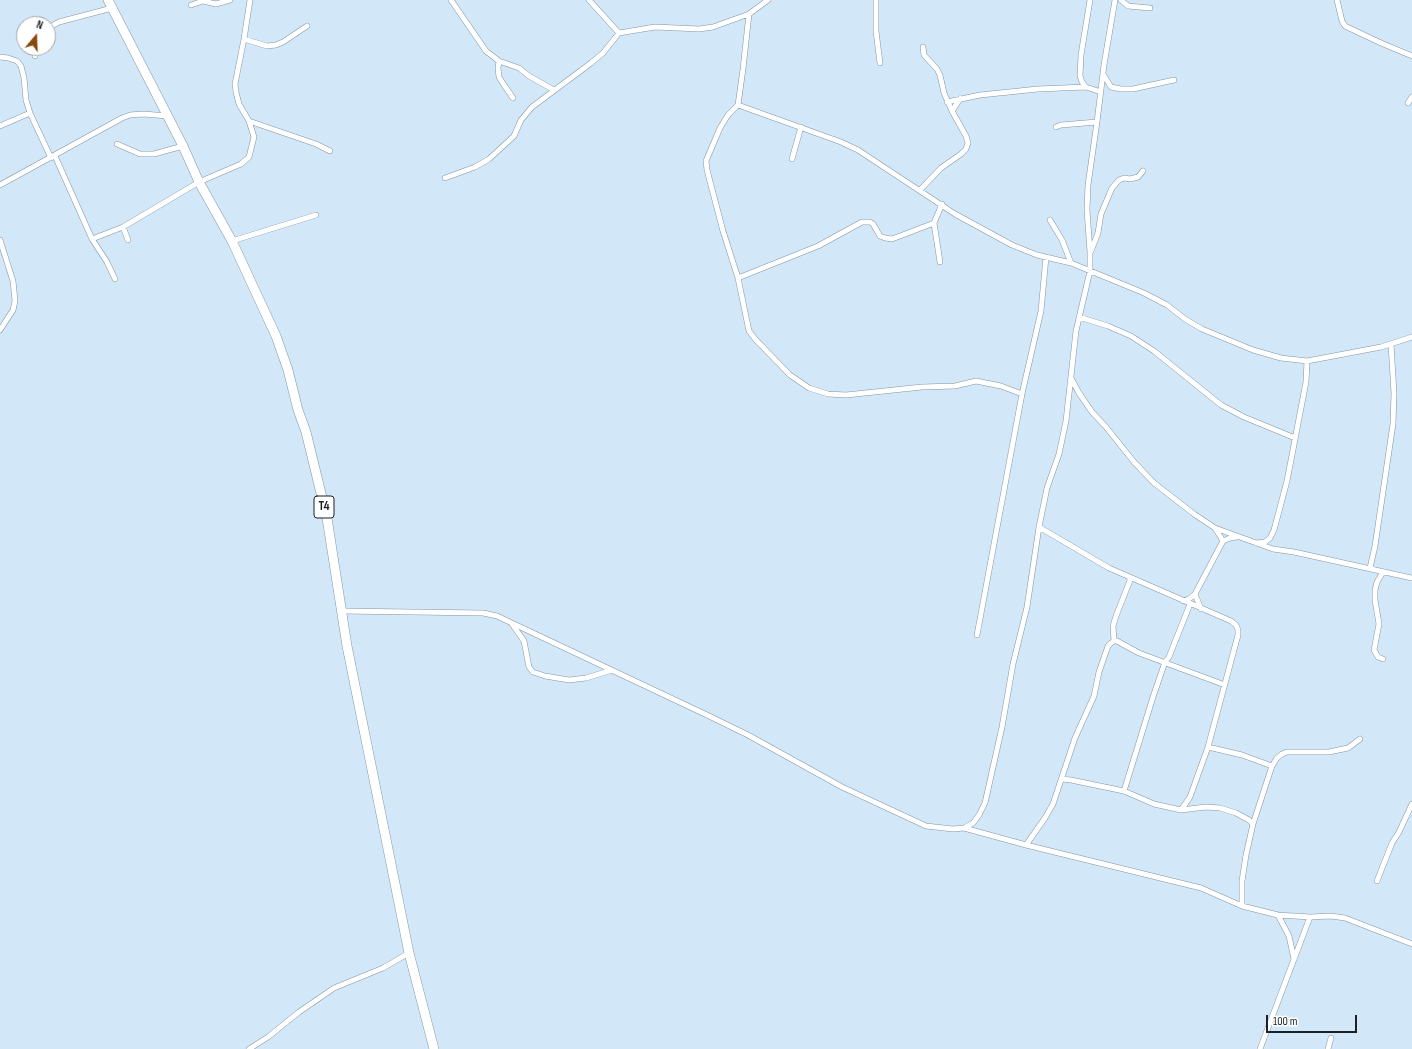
<!DOCTYPE html>
<style>
body{margin:0}
#map{position:relative;width:1412px;height:1049px;overflow:hidden;background:#d2e8f8;font-family:"Sofia Sans Condensed",sans-serif}
canvas{display:block}
.north{position:absolute;left:16px;top:16px;width:40px;height:40px;box-sizing:border-box;background:#fff;border:1px solid #a3a6a9;border-radius:50%;rotate:19deg;font-size:11px;font-weight:700;line-height:16px;text-align:center;color:#192127}
.north::after{content:'';display:block;margin:auto;width:14px;height:18px;background:#88490d;clip-path:polygon(50% 0,100% 100%,50% 72%,0 100%)}
.scale{position:absolute;left:1266px;top:1015px;width:91px;height:18px;box-sizing:border-box;border:2px solid #192127;border-top:0;padding-left:5px;font-size:12px;line-height:14px;white-space:nowrap;color:#192127;-webkit-text-stroke:3px #fff;paint-order:stroke}
</style>
<div id="map">
<canvas width="1412" height="1049"></canvas>
<div class="north">N</div>
<div class="scale">100 m</div>
</div>
<script>
const context = document.querySelector('canvas').getContext('2d');
context.lineJoin = 'round';
function shape(rows) {
  const path = new Path2D();
  for (const r of rows) {
    path.moveTo(r[0], r[1]);
    for (let i = 2; i < r.length; i += 2) path.lineTo(r[i], r[i + 1]);
  }
  return path;
}
function stroke(path, color, width, dash) {
  context.strokeStyle = color;
  context.lineWidth = width;
  context.lineCap = dash ? 'butt' : 'round';
  context.setLineDash(dash || []);
  context.stroke(path);
}
function label(font, color, halo, rows, align = 'center') {
  context.font = font + ' "Sofia Sans Condensed",sans-serif';
  context.lineWidth = 4;
  context.setLineDash([]);
  context.textBaseline = 'middle';
  context.strokeStyle = halo;
  context.fillStyle = color;
  for (const [text, x, y, turn = 0] of rows) {
    context.save();
    context.translate(x, y);
    context.rotate((+turn || 0) * Math.PI / 180);
    context.textAlign = isNaN(turn) ? turn : align;
    if (halo) context.strokeText(text, 0, 0);
    context.fillText(text, 0, 0);
    context.restore();
  }
}
const street = shape([
 [451,0,486,51,499,61,519,68,529,76,554,90],
 [589,0,619,33],
 [768,0,749,14,743,69,738,105,728,115,720,128,706,161,707,170,723,231,738,278,749,331,756,340,790,375,809,388,828,394,846,395,922,387,955,386,976,381,1001,386,1022,394],
 [876,0,876,31,880,63],
 [1090,0,1081,55,1080,76,1082,82,1086,87,1101,92],
 [1121,0,1128,6,1150,8],
 [1337,0,1342,21,1345,26,1381,43,1412,56],
 [191,5,203,1,216,4,230,0],
 [48,28,59,22,112,8],
 [244,39,267,46,276,45,283,42,307,26],
 [35,56,38,48],
 [0,57,8,58,17,61,21,66,24,78,26,100,30,113,51,158],
 [499,61,498,68,499,77,504,85,513,98],
 [1103,74,1111,87,1121,89,1133,89,1174,80],
 [947,102,980,95,1038,89,1086,87],
 [1408,103,1412,97],
 [738,105,841,142,858,150,955,214,1012,245,1037,255,1071,263,1144,293,1167,305,1185,319,1202,329,1253,350,1281,358,1307,361,1381,347,1412,337],
 [952,111,960,99],
 [249,121,316,144,330,151],
 [0,126,30,113],
 [1056,127,1061,125,1097,122],
 [117,144,140,154,154,154,183,146],
 [55,156,92,239,107,262,115,279],
 [792,159,801,127],
 [445,178,475,167,489,159,514,136,521,120,532,107,591,63,603,53,619,33,655,27,699,29,713,27,749,14],
 [0,185,122,118,130,115,143,114,168,116],
 [920,190,941,168,961,154,966,149,968,143,966,136,952,111,944,93,940,75,937,69,924,55,923,47],
 [1050,220,1062,240,1071,263],
 [934,223,940,262],
 [123,227,128,240],
 [92,239,123,227,199,182,241,164,249,157,254,137,249,121,239,104,236,92,235,84,244,39,250,0],
 [0,240,13,281,15,301,13,310,0,330],
 [232,241,316,215],
 [1091,251,1098,233,1101,214,1112,188,1119,180,1124,178,1130,179,1138,177,1143,171],
 [738,278,818,246,862,222,870,222,873,224,880,236,885,238,892,239,934,223,942,204],
 [1079,317,1108,326,1131,336,1154,351,1221,405,1244,417,1295,438],
 [1071,378,1079,393,1092,412,1106,427,1134,462,1154,483,1194,514,1215,528,1273,549,1294,552,1412,578],
 [1039,527,1109,568,1231,621,1236,625,1238,630,1238,635,1208,747,1190,797,1181,810,1154,804,1124,791,1071,780,1062,779],
 [1215,528,1223,541],
 [1256,543,1265,542,1270,538,1274,530,1287,481,1306,382,1307,361],
 [1370,568,1375,546,1393,424,1394,393,1391,344],
 [1383,572,1377,582,1375,590,1375,600,1379,624,1374,650,1378,657,1383,659],
 [1195,594,1201,609],
 [1183,601,1189,599,1195,594,1223,541,1230,538,1237,537],
 [342,611,483,613,497,616,707,715,748,735,842,787,926,826,953,829,964,828,973,823,979,815,985,803,1002,727,1013,664,1027,607,1039,527,1047,488,1059,454,1066,421,1076,331,1090,271,1090,252,1087,210,1088,185,1097,122,1104,65,1115,0],
 [512,624,524,641,529,667,533,672,545,676,569,680,586,678,612,670],
 [977,635,1022,394,1041,311,1046,257],
 [1114,641,1113,626,1116,616,1131,578],
 [1165,662,1169,657,1190,604],
 [1208,747,1242,755,1272,766],
 [1124,791,1153,697,1165,662],
 [1181,810,1206,807,1220,808,1236,813,1249,820,1253,824],
 [964,828,1026,845,1201,888,1242,906,1278,915,1310,917,1331,916,1345,918,1412,944],
 [1026,845,1045,818,1053,804,1075,738,1094,696,1099,672,1108,646,1111,643,1114,641,1117,641,1139,653,1225,685],
 [1377,881,1392,843,1399,832,1412,804],
 [1242,906,1242,881,1246,855,1253,824,1272,766,1277,758,1282,754,1287,752,1329,752,1348,748,1360,739],
 [1278,915,1289,936,1294,959],
 [249,1049,268,1037,299,1012,334,988,383,968,409,953],
 [1260,1049,1310,917],
 [1328,1049,1331,1038]
]);
const highway = shape([
 [108,0,183,146,199,182,232,241,276,336,288,370,298,410,306,432,327,518,347,646,409,953,434,1049]
]);
const shields = [
 [324,507,20]
];
const shieldNames = [
 ["T4",324,507]
];
stroke(street, '#8195a4', 6);
stroke(highway, '#8195a4', 10);
stroke(street, '#fff', 5);
stroke(highway, '#fff', 9);
for (const [x, y, w] of shields) {
  const box = new Path2D();
  box.roundRect(x - w / 2, y - 11, w, 22, 3);
  context.fillStyle = '#fff';
  context.fill(box);
  stroke(box, '#192127', 1);
}
label('bold 13px', '#192127', null, shieldNames);
</script>
